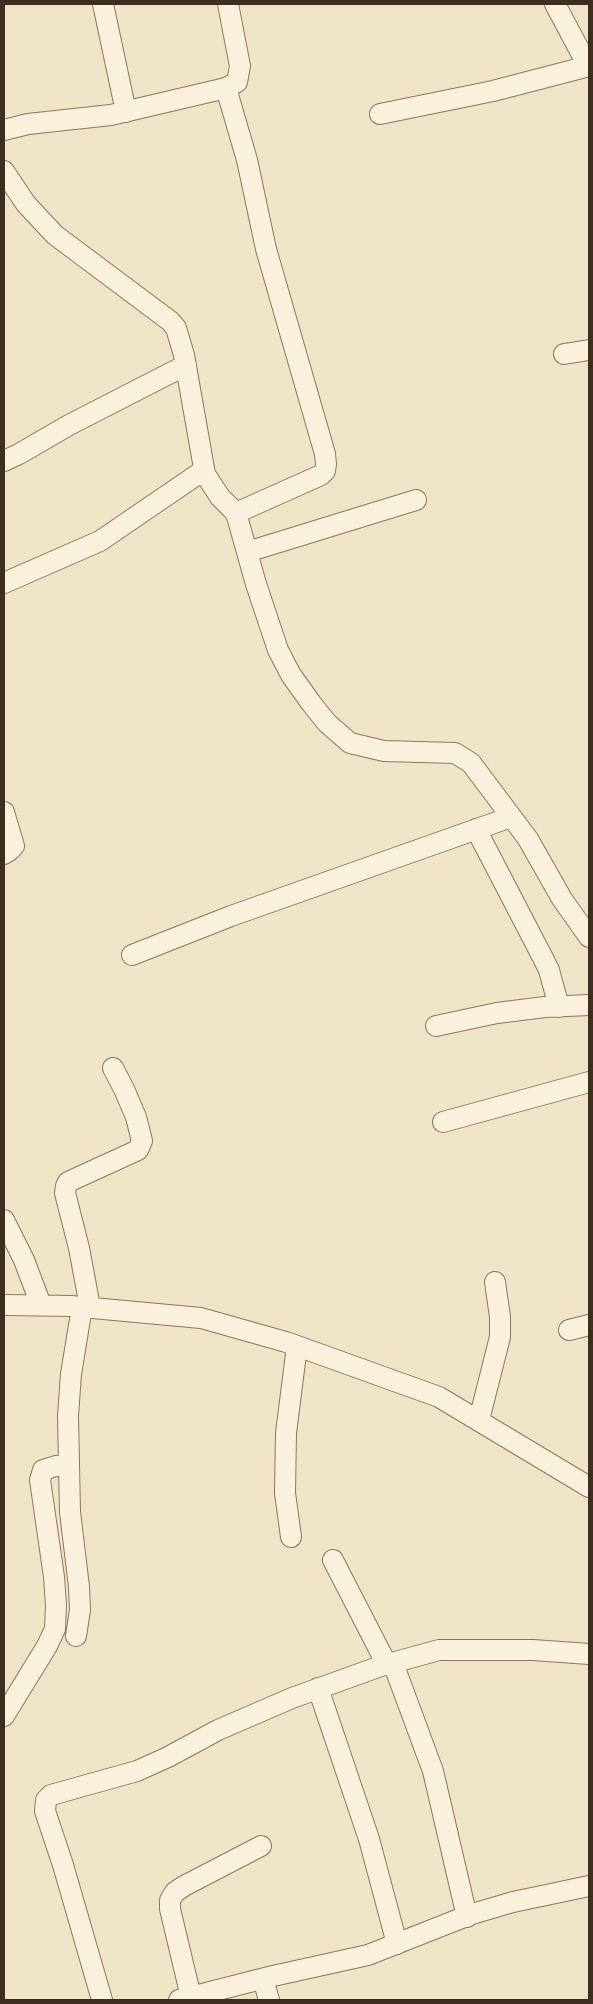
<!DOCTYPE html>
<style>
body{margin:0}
#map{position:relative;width:593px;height:2004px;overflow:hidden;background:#f0e4c8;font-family:Literata,serif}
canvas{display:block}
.frame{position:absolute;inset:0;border:5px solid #3d2e20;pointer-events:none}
</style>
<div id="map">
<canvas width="593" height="2004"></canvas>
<div class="frame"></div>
</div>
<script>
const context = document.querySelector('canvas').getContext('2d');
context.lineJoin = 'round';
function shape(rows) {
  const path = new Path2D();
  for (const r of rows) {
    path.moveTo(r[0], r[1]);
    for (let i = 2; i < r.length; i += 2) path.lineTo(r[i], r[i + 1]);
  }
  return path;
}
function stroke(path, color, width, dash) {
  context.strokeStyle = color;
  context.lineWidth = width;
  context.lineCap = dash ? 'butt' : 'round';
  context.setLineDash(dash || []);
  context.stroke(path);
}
const minor = shape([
 [103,4,126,112],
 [555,4,588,66],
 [226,88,237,82,240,66,228,4],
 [380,114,493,91,589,66],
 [4,130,28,124,111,115,226,88,247,160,266,249,325,454,326,464,325,471,321,475,236,513],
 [4,171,26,204,55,235,170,321,176,328,184,355,205,474,220,497,236,513,256,584,278,650,291,675,311,703,327,723,350,743,384,751,455,753,471,763,528,839,562,899,589,937],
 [564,354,589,350],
 [4,461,19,454,69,425,186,365],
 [247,552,416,500],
 [4,583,100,541,204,470],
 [4,812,14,846,9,851,4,854],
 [476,829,543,958,549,970,559,1007],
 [132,955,231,916,511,817],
 [436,1026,497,1013,545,1007,589,1005],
 [443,1122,589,1082],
 [4,1220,24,1260,41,1305],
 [4,1305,71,1306,201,1318,286,1342,439,1397,589,1487],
 [90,1307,79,1248,65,1193,66,1186,68,1182,138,1150,142,1141,136,1117,124,1089,113,1068],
 [569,1330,589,1325],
 [479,1420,500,1337,500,1317,495,1282],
 [291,1537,285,1493,286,1433,297,1346],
 [333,1560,387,1665],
 [76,1636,80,1610,79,1587,70,1512,68,1416,71,1374,82,1307],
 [393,1663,433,1771,467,1917],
 [318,1688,369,1839,397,1944],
 [4,1716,47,1646,55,1629,56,1605,54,1577,40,1480,43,1470,56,1466,69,1465],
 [263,1979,269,2000],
 [191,1997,170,1909,170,1900,175,1892,184,1886,261,1846],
 [102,2000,63,1865,45,1811,46,1800,51,1795,137,1771,168,1757,218,1730,292,1698,381,1666,439,1650,533,1650,589,1654],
 [179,2000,273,1976,368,1955,472,1914,513,1902,589,1886]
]);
stroke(minor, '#8d765c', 22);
stroke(minor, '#faf1dc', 20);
</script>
